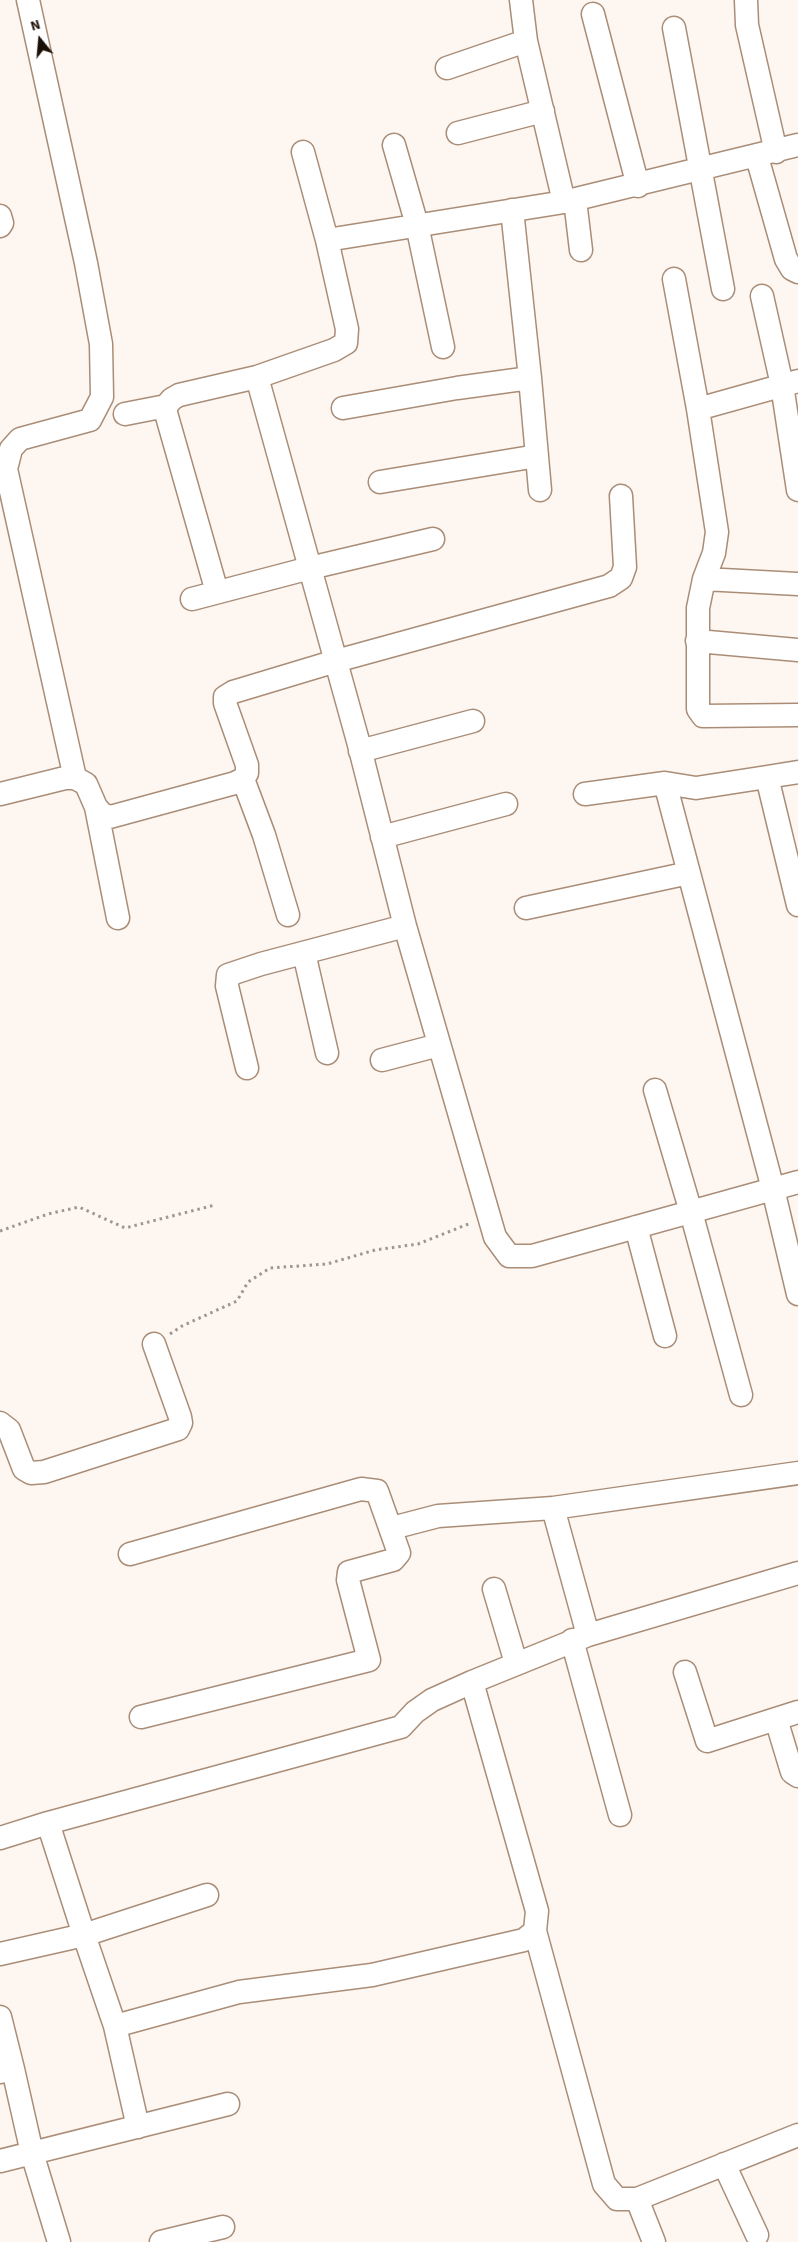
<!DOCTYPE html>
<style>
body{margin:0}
#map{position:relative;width:798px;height:2242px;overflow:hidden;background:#fdf6f1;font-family:"Source Sans 3",sans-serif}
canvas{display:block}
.north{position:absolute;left:15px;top:15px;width:50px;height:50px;-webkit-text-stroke:4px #fff;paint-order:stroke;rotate:343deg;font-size:14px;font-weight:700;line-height:20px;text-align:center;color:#1b1008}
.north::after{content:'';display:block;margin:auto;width:18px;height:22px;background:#1b1008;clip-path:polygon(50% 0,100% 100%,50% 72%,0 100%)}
</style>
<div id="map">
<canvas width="798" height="2242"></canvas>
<div class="north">N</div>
</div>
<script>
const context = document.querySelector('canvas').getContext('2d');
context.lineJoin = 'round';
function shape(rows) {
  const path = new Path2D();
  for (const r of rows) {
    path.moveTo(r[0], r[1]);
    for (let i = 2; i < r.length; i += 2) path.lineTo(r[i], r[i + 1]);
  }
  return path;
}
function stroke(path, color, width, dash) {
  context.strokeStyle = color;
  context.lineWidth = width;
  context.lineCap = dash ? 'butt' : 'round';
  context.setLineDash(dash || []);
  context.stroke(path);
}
const path = shape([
 [0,1231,48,1214,79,1207,125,1228,215,1205],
 [170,1334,182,1326,237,1301,248,1282,270,1268,327,1264,375,1250,418,1244,471,1223]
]);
const minor = shape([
 [28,0,86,263,101,344,102,397,90,420,20,439,11,449,6,469,75,778],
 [521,0,526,41,564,202],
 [746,0,747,25,776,152],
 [593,14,638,186],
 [674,28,723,289],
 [447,68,526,41],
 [458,133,543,111],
 [394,145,417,225,443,347],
 [303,152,327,240],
 [757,157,786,259,792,269,798,272],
 [575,200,581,250],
 [0,216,2,223,0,226],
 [674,279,698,409,798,381],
 [762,296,782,385,798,490],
 [257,377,358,741,405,926,495,1237,509,1256,532,1256,798,1182],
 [530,378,540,490],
 [343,408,457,388,530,378,512,210],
 [698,409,717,532,714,553,704,579,698,608,698,709,703,716,798,715],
 [125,414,166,406],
 [380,482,537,456],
 [704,579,798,584],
 [217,592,166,413,166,406,172,399,179,395,257,377,334,350,346,343,347,329,327,240,564,202,798,145],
 [192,599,310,568,433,539],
 [697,641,798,650],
 [360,751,473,721],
 [767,777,798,772],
 [243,779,264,835,288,915],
 [0,794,65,778,75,778,86,784,96,807,102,814,110,817,235,783,243,779,247,773,247,765,225,703,225,697,233,692,336,661,609,586,621,578,625,567,621,496],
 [585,794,665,783],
 [96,807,118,918],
 [382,837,506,804],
 [798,905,767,777,696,788,665,783,773,1189,798,1294],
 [526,908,689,873],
 [304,953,327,1053],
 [382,1060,439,1045],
 [247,1068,227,986,228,975,261,964,405,926],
 [655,1090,691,1212,741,1395],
 [636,1227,665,1336],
 [0,1423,9,1430,24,1469,31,1473,44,1472,178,1429,181,1423,180,1417,154,1344],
 [553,1508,588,1635,798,1573],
 [392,1528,438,1516,553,1508,798,1473],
 [130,1554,361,1489,377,1491,399,1553,393,1560,349,1572,348,1580,369,1660,141,1717],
 [494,1589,516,1663],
 [572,1640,620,1815],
 [685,1672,707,1741,798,1712],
 [776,1719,792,1772,798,1776],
 [48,1823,84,1935,207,1895],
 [0,1838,48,1823,401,1727,415,1712,432,1700,472,1682,588,1635],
 [535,1931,604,2184,617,2199,637,2199,798,2135],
 [0,1954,84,1935,115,2026],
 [0,2017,13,2069],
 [0,2072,13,2069,32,2153,59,2242],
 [138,2127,115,2026,239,1992,372,1975,524,1940,535,1931,537,1911,472,1682],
 [0,2161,228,2104],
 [724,2164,757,2235],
 [637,2199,654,2242],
 [161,2242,223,2227]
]);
stroke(minor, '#aa8d77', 25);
stroke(path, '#9f9690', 3, [2.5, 4]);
stroke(minor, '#fff', 22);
</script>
